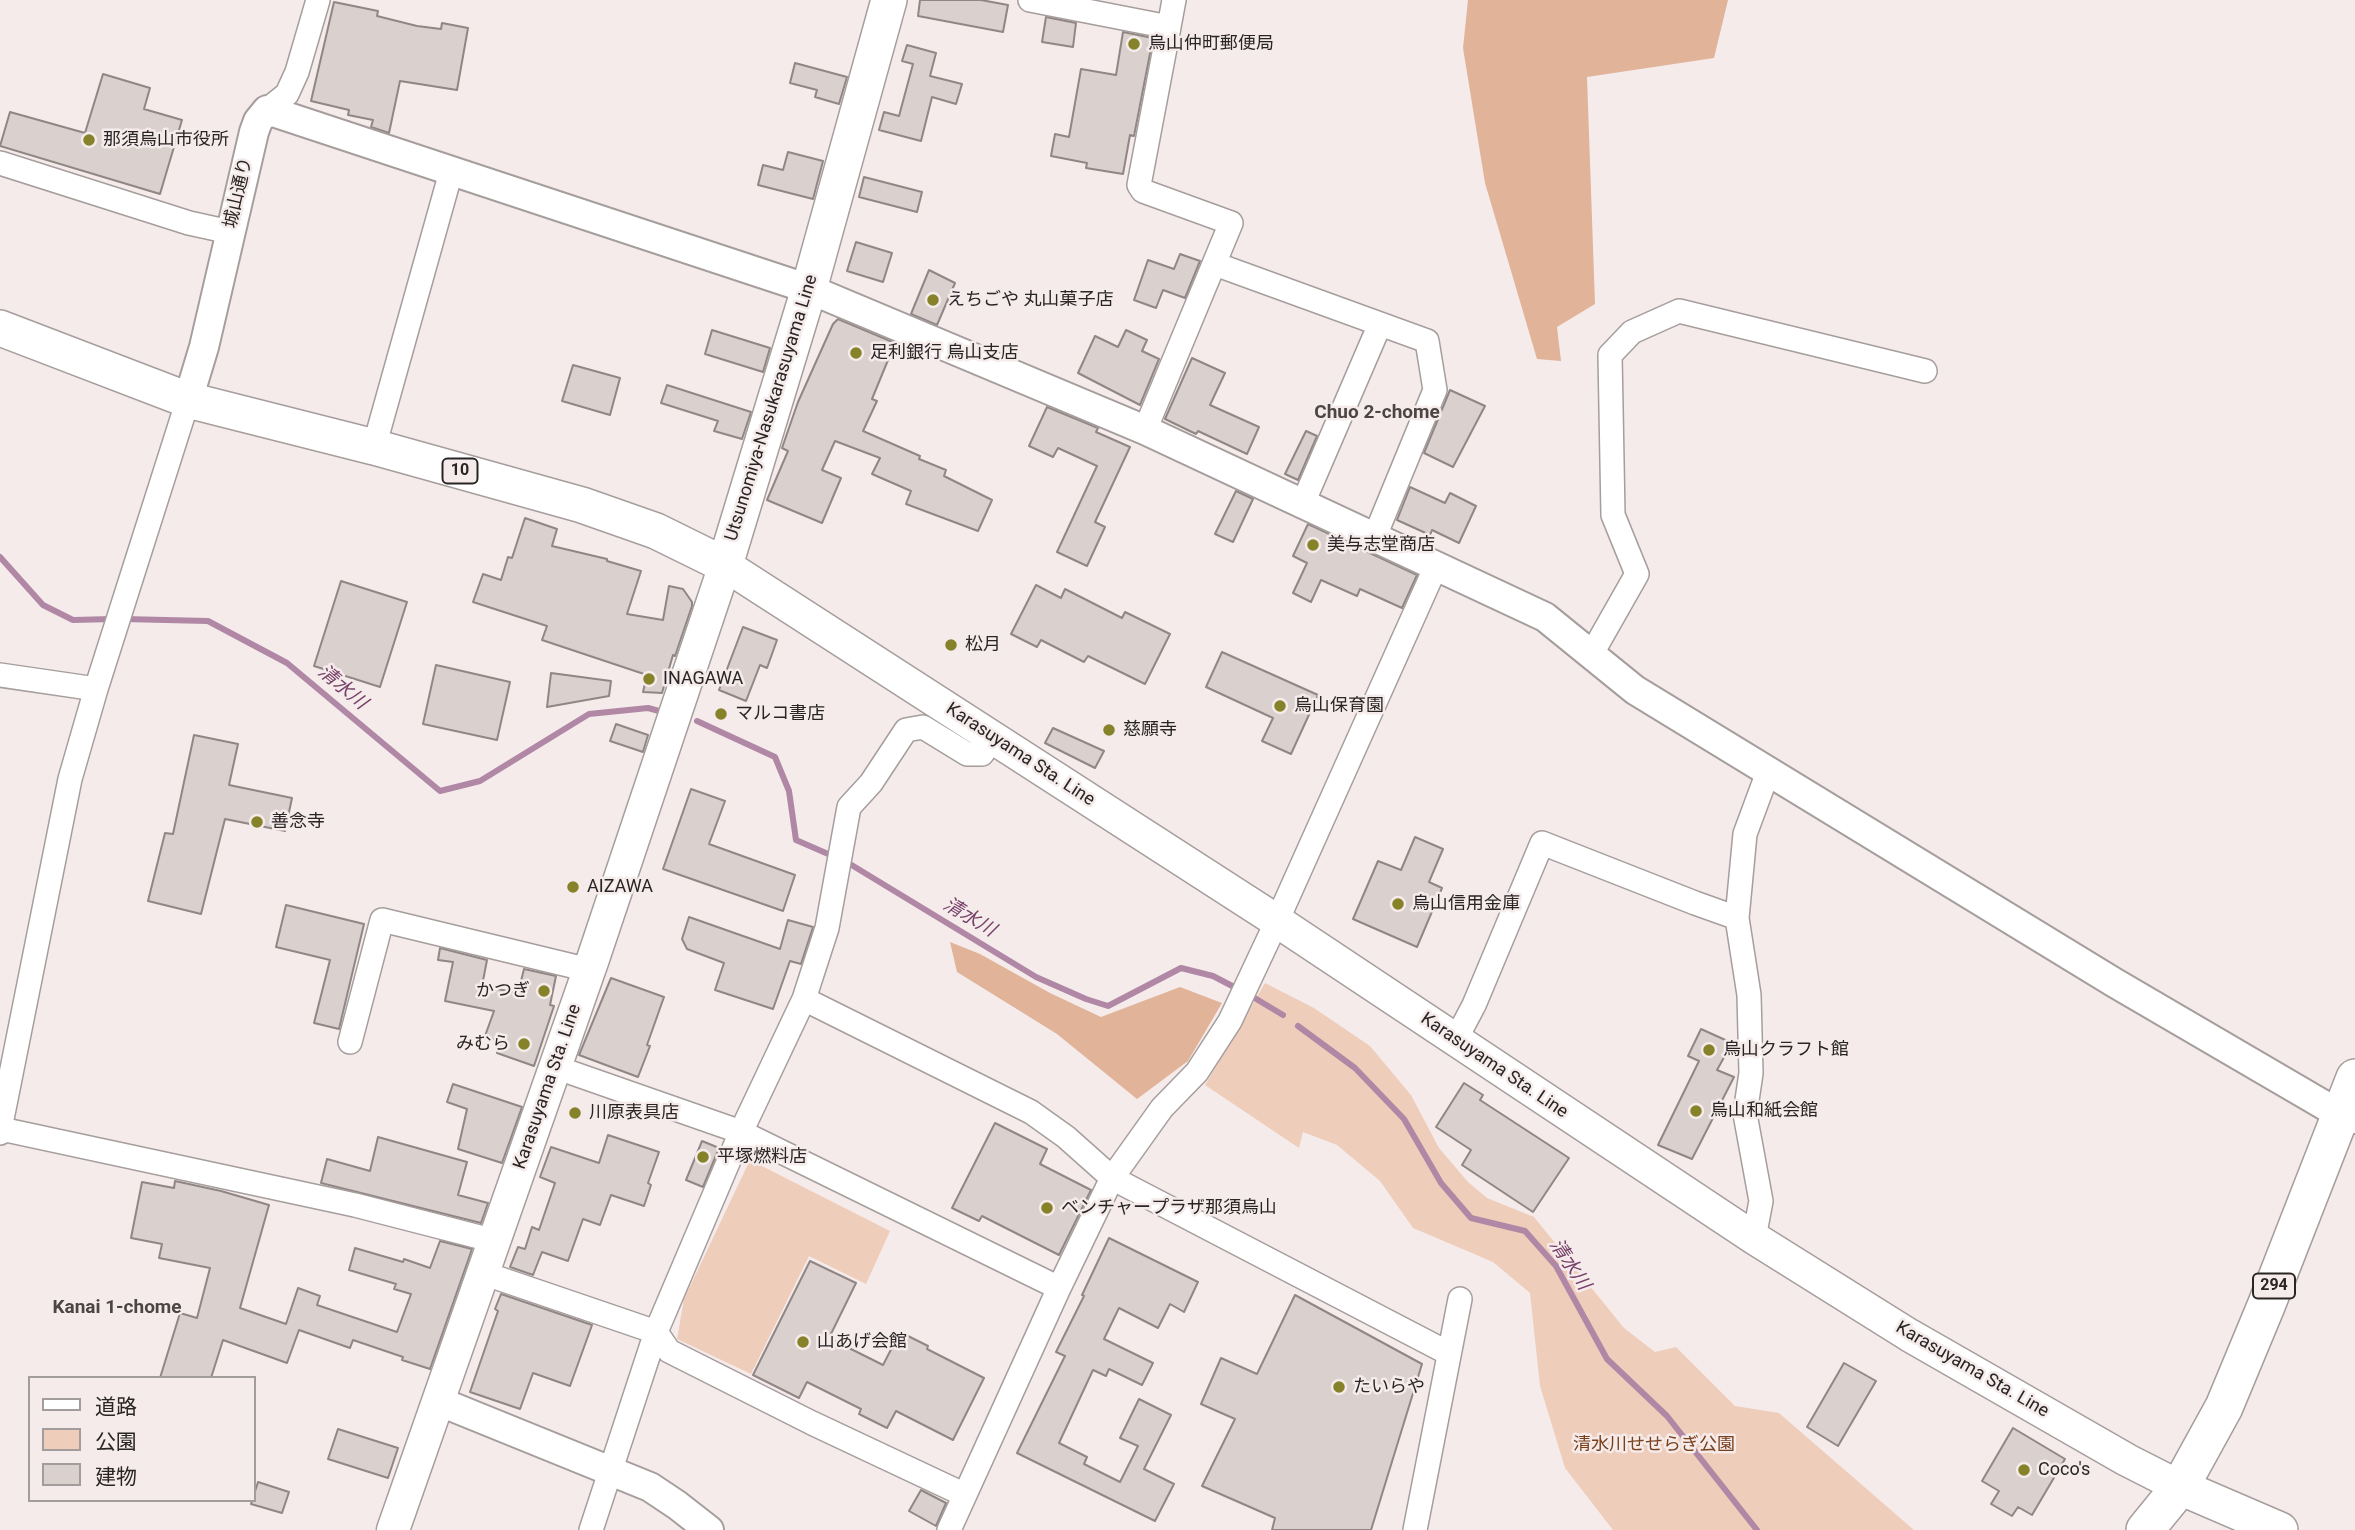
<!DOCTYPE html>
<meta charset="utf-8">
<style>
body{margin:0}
#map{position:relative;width:2355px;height:1530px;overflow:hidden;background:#f5ebeb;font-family:Roboto,"Noto Sans JP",sans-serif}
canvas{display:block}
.legend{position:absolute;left:28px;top:1376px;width:228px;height:126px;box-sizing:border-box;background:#f5ebeb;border:2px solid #a39c9c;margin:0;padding:9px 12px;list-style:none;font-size:21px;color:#292525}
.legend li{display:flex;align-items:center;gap:14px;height:35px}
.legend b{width:35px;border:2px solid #a39c9c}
</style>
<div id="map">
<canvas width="2355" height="1530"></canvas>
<ul class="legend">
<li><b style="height:9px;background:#fff"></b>道路</li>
<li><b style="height:19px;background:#efcdbb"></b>公園</li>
<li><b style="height:19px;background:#dad0ce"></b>建物</li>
</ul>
</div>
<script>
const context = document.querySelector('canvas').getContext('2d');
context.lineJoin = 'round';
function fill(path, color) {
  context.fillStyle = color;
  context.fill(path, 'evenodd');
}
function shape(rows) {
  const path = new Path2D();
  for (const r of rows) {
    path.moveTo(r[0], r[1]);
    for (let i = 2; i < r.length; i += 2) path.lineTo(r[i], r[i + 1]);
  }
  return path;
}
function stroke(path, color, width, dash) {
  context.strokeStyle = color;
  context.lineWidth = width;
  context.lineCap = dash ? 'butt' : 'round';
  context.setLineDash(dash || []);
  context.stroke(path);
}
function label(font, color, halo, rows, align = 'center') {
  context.font = font + ' Roboto,"Noto Sans JP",sans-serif';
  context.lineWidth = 5;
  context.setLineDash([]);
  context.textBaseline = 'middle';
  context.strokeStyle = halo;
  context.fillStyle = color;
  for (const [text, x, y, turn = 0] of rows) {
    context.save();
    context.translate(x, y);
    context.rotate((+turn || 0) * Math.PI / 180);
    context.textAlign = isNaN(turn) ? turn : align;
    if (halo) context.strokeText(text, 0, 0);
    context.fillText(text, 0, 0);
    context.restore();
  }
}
const green = shape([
 [1265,983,1314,1008,1370,1046,1411,1095,1439,1148,1468,1182,1487,1198,1534,1217,1624,1328,1655,1352,1676,1347,1735,1406,1779,1413,1914,1530,1613,1530,1565,1468,1540,1386,1530,1293,1493,1262,1413,1228,1380,1181,1337,1145,1303,1132,1299,1148,1205,1085],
 [750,1160,890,1231,866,1284,809,1256,751,1374,677,1339,684,1299]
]);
const forest = shape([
 [1468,0,1728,0,1714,58,1587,77,1595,304,1557,327,1561,361,1537,359,1485,183,1463,48],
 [950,942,980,954,1050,993,1101,1017,1180,987,1222,1003,1188,1061,1137,1099,1057,1034,957,972]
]);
const stream = shape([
 [0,557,43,605,73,620,113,619],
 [123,619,208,621,287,663,440,791,480,781,589,714,648,708,659,711],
 [697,721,775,757,789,791,796,840,835,857],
 [845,861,1036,977,1086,999,1108,1006,1181,968,1213,976,1238,989],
 [1248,994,1283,1015],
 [1298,1026,1355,1068,1404,1119,1441,1183,1471,1218,1525,1231,1556,1266,1607,1359,1667,1416,1757,1530]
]);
const building = shape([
 [920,0,981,0,1008,5,1003,32,918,16,920,0],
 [334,2,378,11,377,16,417,26,441,29,442,23,468,28,457,90,400,81,389,133,371,127,373,120,348,115,349,110,311,101,334,2],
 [1046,17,1076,23,1073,47,1042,42,1046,17],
 [1123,32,1153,38,1134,136,1130,135,1123,174,1086,168,1087,163,1051,156,1055,134,1069,137,1081,69,1116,75,1123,32],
 [907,45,936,53,930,76,962,84,956,104,932,97,921,141,879,130,884,112,899,116,913,64,902,61,907,45],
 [795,63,847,77,839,104,815,97,817,90,790,83,795,63],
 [103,74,150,88,144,109,182,120,160,194,0,146,10,112,85,133,103,74],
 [788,152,823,161,813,199,758,185,763,165,783,170,788,152],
 [864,177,922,192,917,212,859,197,864,177],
 [856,242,892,253,883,282,847,271,856,242],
 [1180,254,1200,261,1185,298,1163,290,1156,308,1134,300,1148,260,1174,269,1180,254],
 [929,270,955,283,937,325,911,314,929,270],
 [838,319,895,343,872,399,877,401,863,431,920,456,919,459,946,470,944,476,992,500,978,531,906,504,911,491,872,474,880,458,835,441,822,470,841,478,822,523,767,500,788,451,782,448,798,402,833,324,838,319],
 [712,330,770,348,763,372,705,354,712,330],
 [1126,330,1147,340,1142,351,1159,359,1140,405,1078,373,1095,336,1118,347,1126,330],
 [1192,358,1225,373,1210,405,1259,427,1247,454,1198,431,1196,434,1165,419,1192,358],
 [573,365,620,378,610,415,562,401,573,365],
 [667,385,751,412,742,439,714,431,718,421,661,403,667,385],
 [1450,390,1485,406,1453,467,1424,453,1450,390],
 [1047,407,1098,428,1096,432,1130,447,1095,522,1105,527,1087,566,1057,552,1097,466,1058,448,1053,457,1029,446,1047,407],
 [1306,431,1317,436,1298,480,1285,474,1306,431],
 [1410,487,1445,503,1450,493,1476,506,1459,543,1432,530,1430,535,1397,520,1410,487],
 [1236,491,1253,499,1233,542,1215,534,1236,491],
 [525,518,557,529,552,546,607,559,607,561,641,571,627,614,663,620,669,586,683,589,692,602,692,606,675,656,673,655,662,693,643,692,647,675,542,640,547,626,473,602,483,574,501,580,508,557,512,558,525,518],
 [1308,524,1417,575,1402,608,1360,589,1357,596,1321,580,1311,602,1293,593,1307,563,1293,556,1308,524],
 [341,581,407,602,380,687,314,666,341,581],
 [1036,585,1061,598,1065,589,1122,618,1125,612,1170,634,1145,684,1088,656,1084,662,1041,640,1037,647,1011,634,1036,585],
 [743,627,777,640,767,668,760,665,746,701,719,690,743,627],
 [1222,652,1318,695,1291,754,1262,741,1273,718,1206,687,1222,652],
 [436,665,510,682,497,740,423,724,436,665],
 [551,673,611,681,609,696,547,707,551,673],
 [616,724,648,735,643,752,610,741,616,724],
 [1053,728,1104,751,1095,768,1045,743,1053,728],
 [194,735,238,744,229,785,292,798,285,831,225,819,201,914,148,901,165,833,173,834,194,735],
 [691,789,725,801,709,844,795,875,783,911,663,869,691,789],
 [1415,837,1443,849,1429,882,1442,888,1417,947,1353,919,1378,861,1401,870,1415,837],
 [286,905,364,924,339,1029,314,1023,330,960,276,947,286,905],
 [689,917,780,949,788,920,813,927,801,964,790,961,773,1009,715,990,724,963,687,949,682,939,689,917],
 [440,948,487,960,482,986,518,993,524,969,556,976,550,1005,554,1006,534,1066,497,1053,501,1042,485,1036,494,1011,445,1001,453,962,438,960,440,948],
 [611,978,664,997,647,1045,650,1046,638,1077,579,1055,611,978],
 [1701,1029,1732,1043,1717,1070,1734,1077,1692,1159,1658,1145,1699,1061,1688,1056,1701,1029],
 [1464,1083,1483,1095,1480,1100,1569,1158,1533,1212,1462,1165,1471,1150,1436,1127,1464,1083],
 [453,1084,522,1107,502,1163,458,1149,467,1109,447,1102,453,1084],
 [995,1123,1047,1149,1040,1164,1091,1190,1059,1255,982,1216,979,1221,952,1208,995,1123],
 [608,1135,659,1152,648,1183,651,1185,644,1206,611,1195,600,1225,583,1219,568,1261,542,1252,533,1275,510,1267,518,1247,525,1249,532,1227,539,1230,555,1183,540,1177,551,1147,599,1163,608,1135],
 [378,1137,467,1162,458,1195,488,1203,481,1223,321,1183,327,1159,370,1171,378,1137],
 [702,1141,719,1148,703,1187,686,1180,702,1141],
 [175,1181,221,1191,269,1205,240,1308,286,1324,298,1288,320,1296,317,1305,397,1332,411,1294,394,1289,396,1284,349,1270,355,1248,403,1262,404,1259,430,1268,440,1241,472,1249,430,1369,402,1360,403,1357,353,1340,350,1348,299,1330,287,1363,223,1340,211,1378,160,1378,180,1313,197,1318,210,1268,159,1258,162,1244,131,1238,142,1182,174,1188,175,1181],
 [1109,1238,1198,1282,1184,1312,1170,1304,1158,1328,1119,1308,1104,1339,1153,1363,1142,1385,1109,1369,1106,1376,1093,1370,1059,1443,1087,1457,1084,1464,1120,1482,1138,1446,1120,1438,1139,1399,1171,1415,1144,1469,1174,1484,1155,1521,1017,1453,1065,1356,1056,1352,1084,1296,1082,1295,1109,1238],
 [810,1261,856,1283,829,1338,883,1365,900,1332,928,1346,927,1349,984,1378,953,1440,896,1411,887,1428,859,1414,861,1409,807,1382,799,1398,753,1375,810,1261],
 [501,1294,592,1325,570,1386,533,1373,520,1409,470,1392,498,1311,495,1309,501,1294],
 [1295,1295,1422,1364,1371,1530,1272,1530,1275,1518,1202,1486,1235,1419,1201,1404,1221,1358,1257,1374,1295,1295],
 [1844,1363,1876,1381,1838,1446,1807,1427,1844,1363],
 [2013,1428,2065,1459,2032,1515,2018,1507,2012,1516,1991,1504,1999,1491,1982,1481,2013,1428],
 [338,1429,398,1448,388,1478,328,1459,338,1429],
 [258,1482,289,1492,282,1513,251,1504,258,1482],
 [921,1490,946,1503,936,1526,909,1511,921,1490]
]);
const minor = shape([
 [1030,0,1169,27,1139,185,1143,191,1231,223,1145,430],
 [1169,27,1174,0],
 [267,110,287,94,297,72,318,0],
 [0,163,189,223,230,232],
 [1215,264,1427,341,1435,390,1375,536],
 [374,447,451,172],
 [1303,503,1380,324],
 [1591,655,1637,574,1613,515,1610,355,1632,332,1679,311,1925,371],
 [0,675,96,689],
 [804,999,1031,1112,1066,1137,1112,1178,1448,1353],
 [1455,1041,1474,1005,1542,843,1695,903,1737,918],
 [350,1042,382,920,589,970],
 [555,1067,741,1132,1059,1288],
 [0,1129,70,779,96,689,188,400],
 [0,1133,1,1129,355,1205,495,1241],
 [1754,1238,1761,1201,1745,1114,1751,1073,1749,995,1737,918,1745,834,1768,772],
 [483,1273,656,1332,591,1530],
 [965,1495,812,1423,669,1351,656,1332,741,1132,804,999,827,928,849,807,871,783,906,730,923,727,967,754,982,754,993,738],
 [949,1530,1059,1288,1112,1178,1162,1108,1197,1072,1230,1021,1277,921,1437,564],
 [1415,1530,1460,1299]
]);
const tertiary = shape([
 [188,400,204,347,254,132,258,121,267,110,809,289,1145,430,1545,617,1635,690,2115,983,2341,1115,2355,1119],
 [438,1401,650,1487,677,1505,709,1530]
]);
const secondary = shape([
 [393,1530,593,959,725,565,1277,921,1754,1238,1909,1335,2127,1460,2180,1487]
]);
const primary = shape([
 [0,328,188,400,374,447,582,505,656,531,725,565,809,289,889,0],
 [2180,1487,2280,1530]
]);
const trunk = shape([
 [2145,1530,2180,1487,2224,1407,2266,1306,2355,1078]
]);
const markers = [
 [1134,44,7,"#86822a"],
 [89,140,7,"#86822a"],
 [933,300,7,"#86822a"],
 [856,353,7,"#86822a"],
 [1313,545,7,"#86822a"],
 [951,645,7,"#86822a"],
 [649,679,7,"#86822a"],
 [1280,706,7,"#86822a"],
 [721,714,7,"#86822a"],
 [1109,730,7,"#86822a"],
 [257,822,7,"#86822a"],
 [573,887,7,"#86822a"],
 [1398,904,7,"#86822a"],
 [544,991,7,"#86822a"],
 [524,1044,7,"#86822a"],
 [1709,1050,7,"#86822a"],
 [1696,1111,7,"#86822a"],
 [575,1113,7,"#86822a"],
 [703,1157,7,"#86822a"],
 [1047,1208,7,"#86822a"],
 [803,1342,7,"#86822a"],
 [1339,1387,7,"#86822a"],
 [2024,1470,7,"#86822a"]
];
const shields = [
 [460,471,35],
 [2274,1286,42]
];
const shieldNames = [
 ["10",460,471],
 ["294",2274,1286]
];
const poiNames = [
 ["烏山仲町郵便局",1148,44],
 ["那須烏山市役所",103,140],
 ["えちごや 丸山菓子店",947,300],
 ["足利銀行 烏山支店",870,353],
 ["美与志堂商店",1327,545],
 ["松月",965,645],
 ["INAGAWA",663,679],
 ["烏山保育園",1294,706],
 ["マルコ書店",735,714],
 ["慈願寺",1123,730],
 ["善念寺",271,822],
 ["AIZAWA",587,887],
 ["烏山信用金庫",1412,904],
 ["かつぎ",530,991,"right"],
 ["みむら",510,1044,"right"],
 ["烏山クラフト館",1723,1050],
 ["烏山和紙会館",1710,1111],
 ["川原表具店",589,1113],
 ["平塚燃料店",717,1157],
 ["ベンチャープラザ那須烏山",1061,1208],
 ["山あげ会館",817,1342],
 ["たいらや",1353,1387],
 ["Coco's",2038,1470]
];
const streetNames = [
 ["城山通り",239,193,-77],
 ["Utsunomiya-Nasukarasuyama Line",772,408,-73],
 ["Karasuyama Sta. Line",1020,755,33],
 ["Karasuyama Sta. Line",1494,1066,34],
 ["Karasuyama Sta. Line",548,1087,-71],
 ["Karasuyama Sta. Line",1972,1370,30]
];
const parkNames = [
 ["清水川せせらぎ公園",1654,1445]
];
const neighbourhoodNames = [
 ["Chuo 2-chome",1377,413],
 ["Kanai 1-chome",117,1308]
];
const waterNames = [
 ["清水川",342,688,40],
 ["清水川",969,918,31],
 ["清水川",1569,1265,56]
];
fill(green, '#efcdbb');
fill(forest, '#e1b399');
stroke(stream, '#b087a4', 6);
fill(building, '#dad0ce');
stroke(building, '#908785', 2);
stroke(minor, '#a69d9d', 26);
stroke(tertiary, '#a69d9d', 32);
stroke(secondary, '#a69d9d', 35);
stroke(primary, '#a69d9d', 38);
stroke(trunk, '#a69d9d', 40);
stroke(minor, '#fff', 23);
stroke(tertiary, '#fff', 28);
stroke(secondary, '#fff', 32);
stroke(primary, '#fff', 35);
stroke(trunk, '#fff', 37);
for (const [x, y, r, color] of markers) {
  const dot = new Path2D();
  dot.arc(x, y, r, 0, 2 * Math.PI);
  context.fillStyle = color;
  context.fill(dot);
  stroke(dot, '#f5ebeb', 2.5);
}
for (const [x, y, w] of shields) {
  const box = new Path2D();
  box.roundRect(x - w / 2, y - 12.5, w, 25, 5);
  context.fillStyle = '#f5ebeb';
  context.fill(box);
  stroke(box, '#292525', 2);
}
label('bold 16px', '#292525', null, shieldNames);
label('18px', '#292525', '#f5ebeb', poiNames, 'left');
label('18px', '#292525', '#f5ebeb', streetNames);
label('18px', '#79401a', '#f5ebeb', parkNames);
label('bold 19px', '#4d4545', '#f5ebeb', neighbourhoodNames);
label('italic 19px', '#764068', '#f5ebeb', waterNames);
</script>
